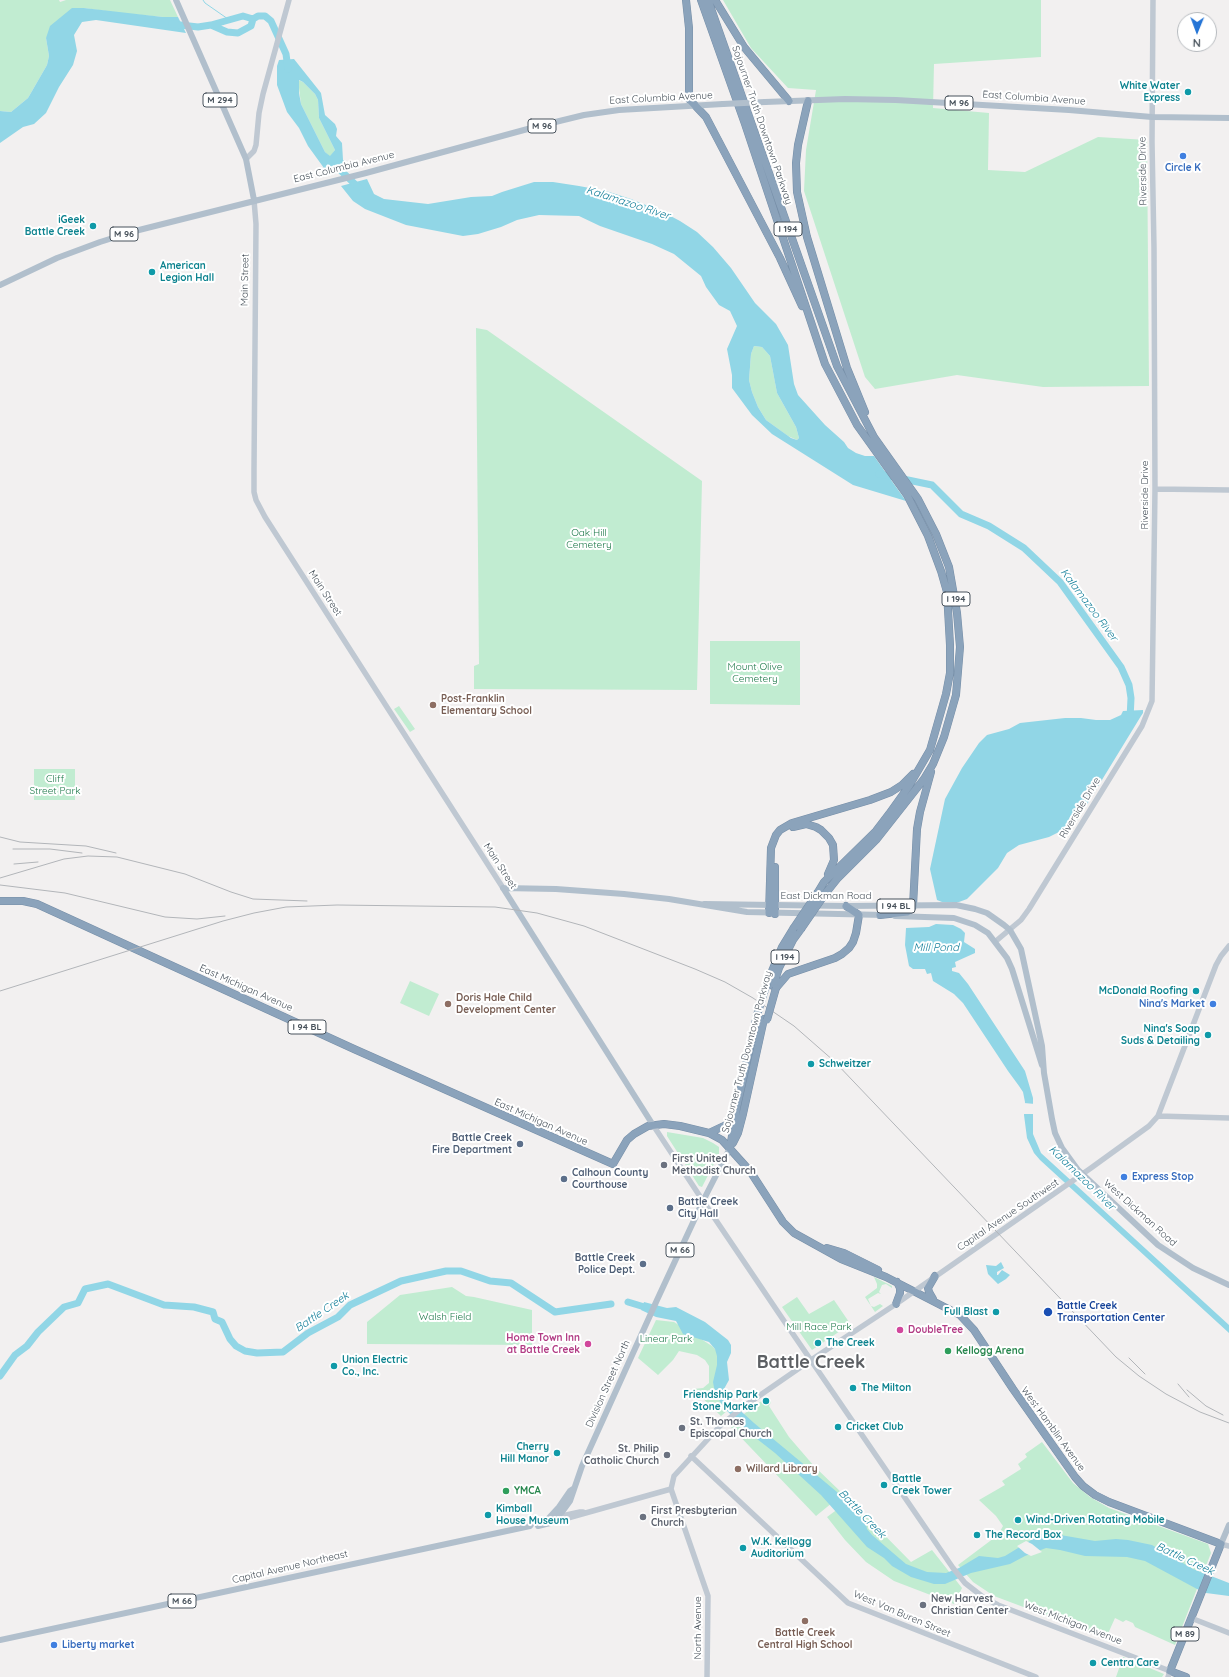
<!DOCTYPE html>
<style>
body{margin:0}
#map{position:relative;width:1229px;height:1677px;overflow:hidden;background:#f2f0f0;font-family:Quicksand,sans-serif}
canvas{display:block}
.north{position:absolute;left:1177px;top:12px;width:40px;height:40px;box-sizing:border-box;background:#fff;border:1px solid #b6babe;border-radius:50%;rotate:181deg;font-size:11px;font-weight:700;line-height:16px;text-align:center;color:#49535c}
.north::after{content:'';display:block;margin:auto;width:14px;height:18px;background:#2575d6;clip-path:polygon(50% 0,100% 100%,50% 72%,0 100%)}
</style>
<div id="map">
<canvas width="1229" height="1677"></canvas>
<div class="north">N</div>
</div>
<script>
const context = document.querySelector('canvas').getContext('2d');
context.lineJoin = 'round';
function fill(path, color) {
  context.fillStyle = color;
  context.fill(path, 'evenodd');
}
function shape(rows) {
  const path = new Path2D();
  for (const r of rows) {
    path.moveTo(r[0], r[1]);
    for (let i = 2; i < r.length; i += 2) path.lineTo(r[i], r[i + 1]);
  }
  return path;
}
function stroke(path, color, width, dash) {
  context.strokeStyle = color;
  context.lineWidth = width;
  context.lineCap = dash ? 'butt' : 'round';
  context.setLineDash(dash || []);
  context.stroke(path);
}
function label(font, color, halo, rows, align = 'center') {
  context.font = font + ' Quicksand,sans-serif';
  context.lineWidth = 4;
  context.setLineDash([]);
  context.textBaseline = 'middle';
  context.strokeStyle = halo;
  context.fillStyle = color;
  for (const [text, x, y, turn = 0] of rows) {
    context.save();
    context.translate(x, y);
    context.rotate((+turn || 0) * Math.PI / 180);
    context.textAlign = isNaN(turn) ? turn : align;
    if (halo) context.strokeText(text, 0, 0);
    context.fillText(text, 0, 0);
    context.restore();
  }
}
const green = shape([
 [0,0,59,0,60,2,66,0,170,0,178,17,163,17,119,13,84,8,46,38,49,56,47,65,28,98,11,112,0,111],
 [723,0,1041,0,1041,57,934,64,933,108,989,113,988,170,1025,172,1098,137,1147,140,1149,386,1043,387,957,375,875,389,865,377,804,191,806,150,816,90,788,88,751,48],
 [298,80,303,82,315,94,318,100,319,118,335,150,330,157,325,152,301,104],
 [476,328,487,330,702,481,697,690,474,689,474,666,479,664],
 [754,346,762,347,770,356,777,393,796,427,799,438,797,440,788,436,766,420,758,407,752,392,749,380,751,354],
 [710,641,800,641,800,705,710,704],
 [399,706,415,729,410,732,394,709],
 [34,769,75,769,75,800,34,800],
 [410,981,439,994,429,1016,400,1003],
 [667,1132,703,1138,713,1143,719,1147,719,1154,702,1187,699,1186,667,1136],
 [874,1277,892,1286,892,1288,886,1284,882,1285,879,1292,881,1294,878,1293,868,1299,871,1306,874,1307,880,1304,883,1306,875,1312,865,1297,877,1288,877,1284],
 [452,1287,466,1296,474,1297,532,1310,532,1345,367,1344,367,1322,400,1295],
 [797,1297,809,1314,834,1300,849,1322,845,1325,846,1327,812,1350,782,1307],
 [656,1320,674,1322,712,1346,719,1353,716,1387,727,1411,721,1416,693,1389,703,1388,709,1383,709,1366,705,1360,697,1355,679,1351,673,1360,658,1375,638,1358],
 [767,1397,771,1402,769,1406,789,1437,814,1466,843,1494,816,1516,729,1425],
 [1042,1442,1073,1483,1090,1497,1109,1508,1208,1544,1211,1553,1175,1645,1135,1627,1133,1623,1126,1620,1123,1622,1115,1618,1106,1638,994,1596,973,1582,958,1565,998,1535,1003,1526,996,1516,979,1500,1005,1485,1002,1481,1021,1469,1018,1464,1027,1457,1025,1454],
 [850,1500,911,1562,932,1550,962,1588,954,1604,894,1581,866,1562,845,1540,827,1517],
 [1123,1657,1164,1674,1162,1677,1116,1677]
]);
const water = shape([
 [72,8,84,8,163,17,178,17,186,33,96,20,82,22,74,35,77,51,73,65,59,87,46,113,34,124,23,127,0,143,0,111,11,112,28,98,47,65,49,56,46,38,50,26],
 [294,59,321,93,325,115,335,124,337,129,336,136,342,143,343,160,353,169,329,175,308,146,299,128,287,112,277,85,277,66,279,60],
 [299,80,303,82,315,94,318,100,319,118,335,150,330,156,325,152,301,104,299,93],
 [367,179,374,194,384,199,428,204,471,197,492,196,502,192,534,182,553,182,579,186,606,191,631,199,663,212,680,221,697,232,713,247,731,268,755,303,776,324,788,345,794,384,798,395,825,425,844,442,848,448,856,453,865,456,874,456,906,501,853,485,772,434,752,415,732,388,732,375,727,349,737,326,730,311,719,305,706,287,701,276,674,254,652,244,600,226,579,216,539,215,517,220,501,227,478,234,463,236,406,225,365,209,353,201,341,186],
 [754,346,762,347,770,356,777,393,796,427,799,438,797,440,791,438,766,420,758,407,752,392,749,380,751,354],
 [1143,710,1143,713,1141,716,1075,824,1049,837,1019,845,1007,853,998,868,967,899,959,902,942,902,937,900,930,869,945,799,962,768,979,743,987,735,1009,729,1020,723,1065,718,1081,718,1096,720,1110,720,1121,715,1123,711],
 [936,924,953,925,961,929,965,933,964,942,975,949,975,953,955,962,956,967,952,968,952,971,959,973,968,984,1025,1071,1033,1098,1033,1134,1041,1153,1229,1325,1229,1333,1040,1160,1034,1153,1027,1138,1024,1115,1025,1102,1023,1092,1019,1086,1008,1071,963,1003,954,994,933,981,931,973,927,974,925,969,913,969,909,966,905,945,906,928,929,927],
 [1001,1262,1004,1268,997,1272,997,1275,998,1275,1002,1270,1010,1275,1006,1279,998,1284,988,1274,986,1265,996,1266],
 [644,1302,667,1308,676,1307,705,1322,728,1340,731,1345,731,1353,727,1362,729,1380,724,1389,733,1404,754,1423,837,1492,855,1510,866,1524,867,1529,872,1535,906,1564,927,1572,946,1573,959,1568,979,1556,998,1558,1005,1556,1041,1534,1049,1533,1095,1541,1116,1539,1128,1540,1152,1545,1193,1569,1229,1583,1229,1596,1206,1593,1197,1589,1145,1561,1127,1557,1085,1556,1060,1550,1046,1548,1025,1556,1010,1564,971,1573,945,1584,934,1584,911,1577,892,1566,884,1558,867,1547,821,1495,775,1453,752,1435,724,1408,715,1393,713,1382,717,1365,717,1356,715,1349,709,1342,683,1334,676,1321,656,1317,641,1310]
]);
const pier = shape([
 [1024,1103,1035,1104,1035,1114,1023,1114],
 [1026,1541,1032,1544,1042,1552,1031,1556,1025,1553,1017,1546]
]);
const stream = shape([
 [203,0,205,3,228,19]
]);
const river = shape([
 [172,24,198,27,211,25,227,32,238,33,251,26,253,19,258,16,265,16,271,21,286,54,288,69],
 [211,25,243,16,253,19],
 [336,166,360,189],
 [879,474,932,485,961,514,989,526,1024,548,1060,582,1121,667,1129,685,1131,698,1130,719],
 [628,1302,651,1309],
 [0,1376,15,1355,27,1346,38,1332,64,1307,78,1303,85,1289,108,1284,164,1305,194,1307,213,1312,215,1319,222,1322,230,1339,236,1346,245,1351,257,1353,283,1352,308,1333,338,1317,350,1305,401,1281,446,1271,461,1271,490,1281,511,1283,555,1312,611,1304]
]);
const secondary = shape([
 [246,159,254,151,256,145,259,113,263,94,289,0],
 [254,200,256,224,254,469,254,492,256,500,265,517,503,888],
 [1155,489,1229,490],
 [996,941,1021,920,1029,909,1142,726,1152,701,1155,489,1154,248,1152,142,1153,0],
 [1158,1116,1229,1118],
 [653,1125,703,1201,782,1318,953,1568,965,1583,983,1597,998,1605,1170,1671,1168,1677],
 [691,1456,848,1603,1036,1677],
 [557,1517,580,1512,583,1512],
 [550,1523,671,1489],
 [1221,1544,1229,1546],
 [1191,1618,1229,1633],
 [707,1677,708,1596,671,1489,674,1476,720,1426,743,1407,811,1360,896,1304,1091,1168,1149,1126,1158,1116,1216,965,1221,956,1229,946]
]);
const primary = shape([
 [176,0,246,159,254,200],
 [765,102,845,99,896,100,1069,110,1152,117,1229,118],
 [0,285,57,258,100,242,135,231,366,173,535,127,584,115,619,110,723,104],
 [503,888,556,889,624,894,669,899,747,912,884,915],
 [503,888,653,1125],
 [704,904,846,906,956,905,975,909,987,913,1004,925,1010,930,1021,949,1042,1046,1044,1073,1052,1119,1055,1133,1062,1148,1078,1170,1158,1245,1193,1268,1229,1285],
 [895,916,954,918,975,925,988,933,1007,958,1012,969,1042,1065],
 [538,1526,550,1523,562,1512,570,1501,582,1466,657,1300,703,1201,730,1148],
 [1221,1544,1229,1525],
 [0,1640,530,1526,532,1523,548,1519,559,1507,570,1491,573,1489]
]);
const highway = shape([
 [686,0,689,28,689,99,706,117,780,258,802,306],
 [701,0,745,124,825,364,857,425,907,495,928,536,941,571,947,592,950,645,950,673,946,694,930,750,909,786,889,814,876,831,824,882,818,892],
 [708,0,837,366,874,437,918,499,936,534,949,567,957,613,960,647,956,695,944,737,933,764,924,779,876,840,837,879,825,894],
 [715,0,744,47,789,101],
 [808,101,798,145,796,163,797,192,807,237,847,368,865,412],
 [793,827,806,824,816,827,821,830,829,838,833,845,834,860,828,874],
 [775,867,775,914],
 [0,901,23,901,37,904,354,1049,613,1164,627,1140,634,1134,648,1126,664,1124,680,1126,709,1133,722,1140,750,1171,783,1222,794,1233,841,1259,886,1277,960,1315,974,1330,1013,1389,1075,1477,1083,1486,1095,1495,1109,1502,1221,1544,1170,1671,1186,1677],
 [769,913,771,848,776,835,780,830,792,823,870,800,891,792,902,785,913,774],
 [880,915,907,912,910,910,913,906,917,829,920,812,931,772],
 [767,983,782,947,793,929],
 [773,986,779,968,793,940,801,929],
 [776,988,788,974,835,958,842,954,849,948,853,942,856,933,859,915,846,906],
 [709,1133,728,1124,734,1114],
 [733,1143,738,1133,743,1114,764,1019],
 [730,1148,737,1106,757,1015],
 [827,1248,844,1253,878,1270],
 [933,1299,929,1292,928,1288,935,1276],
 [896,1304,900,1293,900,1288,897,1282]
]);
const rail = shape([
 [0,837,20,842,86,846,116,853],
 [13,849,50,849,82,853],
 [14,864,38,862],
 [0,878,64,859,88,856,117,857,185,874,231,892,253,899,307,901],
 [0,885,65,893,165,917,197,919,225,916],
 [0,991,223,921,254,913,286,907,337,905,495,907,537,913,584,926,695,969,725,982,753,998,794,1026,834,1061,1116,1357,1139,1376,1166,1394,1200,1412,1229,1423],
 [1129,1358,1145,1374],
 [1178,1384,1189,1397],
 [1187,1390,1206,1406,1223,1415]
]);
const primaryBridge = shape([
 [723,104,765,102]
]);
const highwayBridge = shape([
 [793,929,818,892],
 [801,929,825,894],
 [757,1015,767,983],
 [767,1020,776,988]
]);
const markers = [
 [1188,92,4,"#0f9aa8"],
 [1183,156,4,"#3f7fe0"],
 [93,226,4,"#0f9aa8"],
 [152,272,4,"#0f9aa8"],
 [433,705,4,"#8d6e63"],
 [1196,991,4,"#0f9aa8"],
 [448,1004,4,"#8d6e63"],
 [1213,1004,4,"#3f7fe0"],
 [1208,1035,4,"#0f9aa8"],
 [811,1064,4,"#0f9aa8"],
 [520,1144,4,"#5c6f8a"],
 [664,1165,4,"#6b7280"],
 [1124,1177,4,"#3f7fe0"],
 [564,1179,4,"#5c6f8a"],
 [670,1208,4,"#5c6f8a"],
 [643,1264,4,"#5c6f8a"],
 [996,1312,4,"#0f9aa8"],
 [1048,1312,5,"#1a4fb4"],
 [900,1330,4,"#d1479c"],
 [818,1343,4,"#0f9aa8"],
 [588,1344,4,"#d1479c"],
 [948,1351,4,"#2e9e5b"],
 [334,1366,4,"#0f9aa8"],
 [853,1388,4,"#0f9aa8"],
 [766,1401,4,"#0f9aa8"],
 [838,1427,4,"#0f9aa8"],
 [682,1428,4,"#6b7280"],
 [557,1453,4,"#0f9aa8"],
 [667,1455,4,"#6b7280"],
 [738,1469,4,"#8d6e63"],
 [884,1485,4,"#0f9aa8"],
 [506,1491,4,"#2e9e5b"],
 [488,1515,4,"#0f9aa8"],
 [643,1517,4,"#6b7280"],
 [1018,1520,4,"#0f9aa8"],
 [977,1535,4,"#0f9aa8"],
 [743,1548,4,"#0f9aa8"],
 [923,1605,4,"#6b7280"],
 [805,1621,4,"#8d6e63"],
 [54,1645,4,"#3f7fe0"],
 [1093,1663,4,"#0f9aa8"]
];
const shields = [
 [220,100,34],
 [959,103,28],
 [542,126,28],
 [788,229,28],
 [124,234,28],
 [956,599,28],
 [896,906,38],
 [785,957,28],
 [307,1027,38],
 [680,1250,28],
 [182,1601,28],
 [1185,1634,28]
];
const shieldNames = [
 ["M 294",220,100],
 ["M 96",959,103],
 ["M 96",542,126],
 ["I 194",788,229],
 ["M 96",124,234],
 ["I 194",956,599],
 ["I 94 BL",896,906],
 ["I 194",785,957],
 ["I 94 BL",307,1027],
 ["M 66",680,1250],
 ["M 66",182,1601],
 ["M 89",1185,1634]
];
const cultureNames = [
 ["White Water",1180,86,"right"],
 ["Express",1180,98,"right"],
 ["iGeek",85,220,"right"],
 ["Battle Creek",85,232,"right"],
 ["American",160,266],
 ["Legion Hall",160,278],
 ["McDonald Roofing",1188,991,"right"],
 ["Nina's Soap",1200,1029,"right"],
 ["Suds & Detailing",1200,1041,"right"],
 ["Schweitzer",819,1064],
 ["Full Blast",988,1312,"right"],
 ["The Creek",826,1343],
 ["Union Electric",342,1360],
 ["Co., Inc.",342,1372],
 ["The Milton",861,1388],
 ["Friendship Park",758,1395,"right"],
 ["Stone Marker",758,1407,"right"],
 ["Cricket Club",846,1427],
 ["Cherry",549,1447,"right"],
 ["Hill Manor",549,1459,"right"],
 ["Battle",892,1479],
 ["Creek Tower",892,1491],
 ["Kimball",496,1509],
 ["House Museum",496,1521],
 ["Wind-Driven Rotating Mobile",1026,1520],
 ["The Record Box",985,1535],
 ["W.K. Kellogg",751,1542],
 ["Auditorium",751,1554],
 ["Centra Care",1101,1663]
];
const streetNames = [
 ["East Columbia Avenue",661,98,-3],
 ["East Columbia Avenue",1034,98,4],
 ["Sojourner Truth Downtown Parkway",762,125,71],
 ["East Columbia Avenue",344,167,-14],
 ["Riverside Drive",1143,171,-91],
 ["Main Street",245,280,-89],
 ["Riverside Drive",1145,495,-90],
 ["Main Street",325,593,57],
 ["Riverside Drive",1080,808,-59],
 ["Main Street",500,866,57],
 ["East Dickman Road",826,896],
 ["East Michigan Avenue",246,988,24],
 ["Sojourner Truth Downtown Parkway",747,1052,-75],
 ["East Michigan Avenue",541,1122,24],
 ["West Dickman Road",1140,1213,42],
 ["Capital Avenue Southwest",1008,1215,-34],
 ["Division Street North",608,1384,-66],
 ["West Hamblin Avenue",1053,1429,54],
 ["Capital Avenue Northeast",290,1567,-13],
 ["West Van Buren Street",902,1614,23],
 ["West Michigan Avenue",1073,1623,21],
 ["North Avenue",698,1628,-90]
];
const shopNames = [
 ["Circle K",1183,168,"center"],
 ["Nina's Market",1205,1004,"right"],
 ["Express Stop",1132,1177],
 ["Liberty market",62,1645]
];
const parkNames = [
 ["Oak Hill",589,533],
 ["Cemetery",589,545],
 ["Mount Olive",755,667],
 ["Cemetery",755,679],
 ["Cliff",55,779],
 ["Street Park",55,791],
 ["Walsh Field",445,1317],
 ["Mill Race Park",819,1327],
 ["Linear Park",666,1339]
];
const educationNames = [
 ["Post-Franklin",441,699],
 ["Elementary School",441,711],
 ["Doris Hale Child",456,998],
 ["Development Center",456,1010],
 ["Willard Library",746,1469],
 ["Battle Creek",805,1633,"center"],
 ["Central High School",805,1645,"center"]
];
const serviceNames = [
 ["Battle Creek",512,1138],
 ["Fire Department",512,1150],
 ["Calhoun County",572,1173,"left"],
 ["Courthouse",572,1185,"left"],
 ["Battle Creek",678,1202,"left"],
 ["City Hall",678,1214,"left"],
 ["Battle Creek",635,1258],
 ["Police Dept.",635,1270]
];
const worshipNames = [
 ["First United",672,1159],
 ["Methodist Church",672,1171],
 ["St. Thomas",690,1422],
 ["Episcopal Church",690,1434],
 ["St. Philip",659,1449,"right"],
 ["Catholic Church",659,1461,"right"],
 ["First Presbyterian",651,1511],
 ["Church",651,1523],
 ["New Harvest",931,1599],
 ["Christian Center",931,1611]
];
const transitNames = [
 ["Battle Creek",1057,1306],
 ["Transportation Center",1057,1318]
];
const hotelNames = [
 ["DoubleTree",908,1330],
 ["Home Town Inn",580,1338,"right"],
 ["at Battle Creek",580,1350,"right"]
];
const leisureNames = [
 ["Kellogg Arena",956,1351],
 ["YMCA",514,1491]
];
const waterNames = [
 ["Kalamazoo River",628,203,18],
 ["Kalamazoo River",1089,605,53],
 ["Mill Pond",936,948],
 ["Kalamazoo River",1082,1178,44],
 ["Battle Creek",322,1312,-34],
 ["Battle Creek",862,1514,46],
 ["Battle Creek",1185,1559,25]
];
const townNames = [
 ["Battle Creek",811,1363]
];
fill(green, '#c1ecd1');
fill(water, '#91d6e6');
fill(pier, '#f2f0f0');
stroke(stream, '#91d6e6', 1);
stroke(river, '#91d6e6', 7);
stroke(highway, '#768ea7', 8);
stroke(secondary, '#bfc8d2', 5.5);
stroke(primary, '#b1bfcc', 6);
stroke(highway, '#8ba3bb', 7);
stroke(rail, '#b2b5b9', 1);
stroke(highwayBridge, '#768ea7', 8, []);
stroke(primaryBridge, '#b1bfcc', 6);
stroke(highwayBridge, '#8ba3bb', 7);
for (const [x, y, r, color] of markers) {
  const dot = new Path2D();
  dot.arc(x, y, r, 0, 2 * Math.PI);
  context.fillStyle = color;
  context.fill(dot);
  stroke(dot, '#fff', 1.5);
}
for (const [x, y, w] of shields) {
  const box = new Path2D();
  box.roundRect(x - w / 2, y - 7, w, 14, 3);
  context.fillStyle = '#fff';
  context.fill(box);
  stroke(box, '#49535c', 1);
}
label('bold 9px', '#49535c', null, shieldNames);
label('bold 10px', '#0d838f', '#fff', cultureNames, 'left');
label('10px', '#49535c', '#fff', streetNames);
label('bold 10px', '#366cbe', '#fff', shopNames, 'left');
label('10px', '#1e794a', '#fff', parkNames);
label('bold 10px', '#785e54', '#fff', educationNames, 'left');
label('bold 10px', '#4e5e75', '#fff', serviceNames, 'right');
label('bold 10px', '#5b616d', '#fff', worshipNames, 'left');
label('bold 10px', '#164399', '#fff', transitNames, 'left');
label('bold 10px', '#b23c85', '#fff', hotelNames, 'left');
label('bold 10px', '#27864d', '#fff', leisureNames, 'left');
label('italic 11px', '#16809b', '#fff', waterNames);
label('bold 18px', '#5d6064', '#fff', townNames);
</script>
